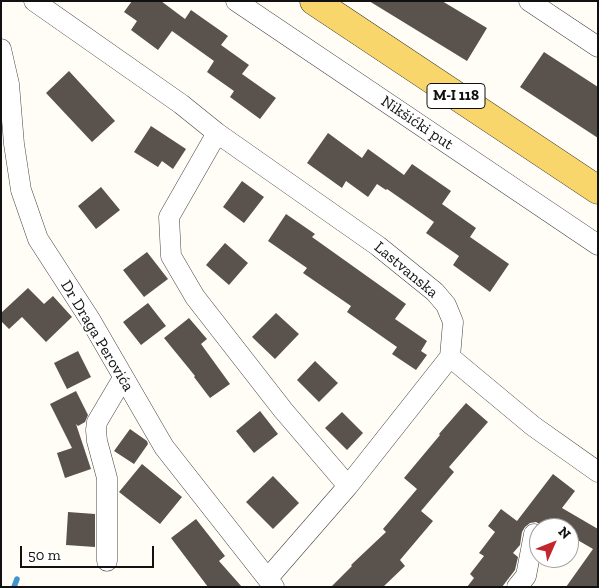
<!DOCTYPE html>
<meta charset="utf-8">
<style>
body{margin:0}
#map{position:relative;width:599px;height:588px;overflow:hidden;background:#fffdf5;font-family:"Zilla Slab",serif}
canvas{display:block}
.frame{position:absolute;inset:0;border:2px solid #111;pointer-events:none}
.north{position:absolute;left:529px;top:518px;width:50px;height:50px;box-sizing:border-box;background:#fff;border:1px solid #a0a0a0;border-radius:50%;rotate:46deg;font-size:14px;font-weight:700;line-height:20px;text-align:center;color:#111}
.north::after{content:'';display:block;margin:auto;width:18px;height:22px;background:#c4262e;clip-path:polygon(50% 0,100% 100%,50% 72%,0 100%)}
.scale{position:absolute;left:20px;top:546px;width:134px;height:22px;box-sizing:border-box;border:2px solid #111;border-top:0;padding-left:6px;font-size:15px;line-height:18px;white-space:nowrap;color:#111;-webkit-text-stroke:4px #fff;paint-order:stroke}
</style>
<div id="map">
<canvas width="599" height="588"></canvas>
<div class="frame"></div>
<div class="north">N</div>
<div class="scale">50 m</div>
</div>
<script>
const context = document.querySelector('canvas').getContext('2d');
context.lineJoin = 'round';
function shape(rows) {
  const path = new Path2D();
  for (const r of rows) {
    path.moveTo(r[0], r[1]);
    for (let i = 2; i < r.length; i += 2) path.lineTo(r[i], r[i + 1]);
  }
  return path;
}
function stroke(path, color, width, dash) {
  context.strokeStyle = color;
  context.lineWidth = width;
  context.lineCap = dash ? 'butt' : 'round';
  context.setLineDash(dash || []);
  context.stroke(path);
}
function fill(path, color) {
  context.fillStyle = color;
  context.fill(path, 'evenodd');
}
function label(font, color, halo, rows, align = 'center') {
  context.font = font + ' "Zilla Slab",serif';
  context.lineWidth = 5;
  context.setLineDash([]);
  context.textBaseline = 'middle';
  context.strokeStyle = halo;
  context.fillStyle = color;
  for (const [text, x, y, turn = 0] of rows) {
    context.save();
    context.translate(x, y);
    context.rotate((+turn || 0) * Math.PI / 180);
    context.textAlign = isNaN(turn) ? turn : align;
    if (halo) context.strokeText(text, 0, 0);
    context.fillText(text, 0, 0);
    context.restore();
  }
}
const stream = shape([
 [14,587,17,579]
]);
const building = shape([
 [132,1,161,1,185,19,191,10,228,36,221,45,249,65,242,74,276,98,260,119,230,97,234,91,207,72,214,61,172,31,158,50,131,30,137,21,124,12],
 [369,1,442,1,487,28,467,61],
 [544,52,598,87,598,138,520,87],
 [69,71,115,121,92,142,46,93],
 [151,126,186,149,173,169,162,161,158,167,134,152],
 [328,133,362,158,368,149,404,175,412,164,451,191,442,204,476,228,470,237,509,264,490,292,453,265,459,256,426,233,434,222,410,205,387,189,386,190,377,184,368,197,346,181,342,188,307,163],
 [242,181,264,197,244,223,223,207],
 [101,187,120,210,96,229,78,206],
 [286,214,315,234,312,237,406,304,395,319,427,341,421,351,427,355,416,370,392,354,397,347,347,312,351,306,303,273,307,268,268,241],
 [225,243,248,263,229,285,206,265],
 [147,252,168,279,144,297,123,270],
 [28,288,44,304,53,296,72,317,46,342,22,317,9,329,1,321,1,313],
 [148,303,166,326,141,345,123,322],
 [276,313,299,334,275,359,252,337],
 [189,318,207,339,201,344,230,384,210,398,194,377,195,376,164,338],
 [78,351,91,377,67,389,54,363],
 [315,361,338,383,319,402,297,380],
 [76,391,88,415,85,422,78,426,76,424,91,469,65,478,57,453,72,448,50,404],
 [466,403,488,422,449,467,454,472,421,511,433,521,400,560,405,566,383,587,331,587,352,566,351,565,386,532,383,529,417,489,404,478,440,435,439,434],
 [260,411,278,434,254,453,236,431],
 [342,412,363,433,347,450,325,428],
 [130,429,147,441,148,444,134,464,114,451],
 [142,464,182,497,160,524,119,492],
 [553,474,575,491,562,508,598,529,598,587,566,587,593,549,569,535,569,528,544,528,541,525,536,522,530,523,525,527,522,532,520,545,513,553,518,557,515,570,502,587,467,587,474,578,470,574,484,556,479,553,495,532,488,526,501,509,517,521],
 [273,476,299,503,273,529,246,502],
 [68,512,95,514,95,547,66,545],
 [196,519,225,556,219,561,242,587,208,587,171,538]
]);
const minor = shape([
 [34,1,181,104,217,133,378,246,435,292,446,305,453,322,450,357,533,426,598,472],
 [236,1,598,245],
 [529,1,598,47],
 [1,49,9,84,14,144,21,190,38,239,91,321,164,447,274,587],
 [217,133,169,217,171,256,195,297,283,410,348,486],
 [107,561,107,478,97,441,96,430,97,422,123,378],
 [268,578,348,486,450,357],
 [517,587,526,576,534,534]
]);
const primary = shape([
 [314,1,598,190]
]);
const shields = [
 [456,96,58]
];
const shieldNames = [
 ["M-I 118",456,96]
];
const streetNames = [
 ["Nikšićki put",417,123,34],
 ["Lastvanska",406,270,40],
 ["Dr Draga Perovića",97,336,59]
];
stroke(stream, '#3f96cf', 5.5);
fill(building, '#5a524d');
stroke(minor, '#444', 21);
stroke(primary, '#222', 29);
stroke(minor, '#fff', 20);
stroke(primary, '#f9d66b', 28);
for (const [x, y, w] of shields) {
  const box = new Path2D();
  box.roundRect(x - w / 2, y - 12.5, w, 25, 4);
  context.fillStyle = '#fff';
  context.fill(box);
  stroke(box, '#111', 1);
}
label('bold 15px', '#111', null, shieldNames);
label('16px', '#111', '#fff', streetNames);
</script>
